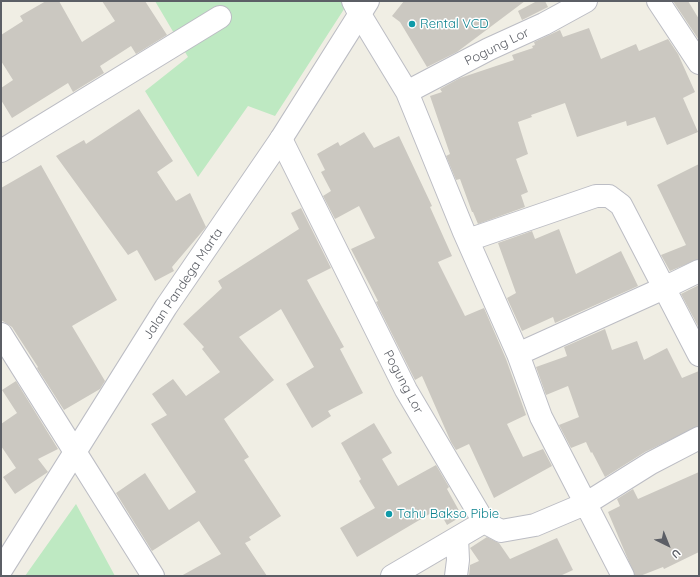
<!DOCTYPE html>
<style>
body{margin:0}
#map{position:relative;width:700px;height:577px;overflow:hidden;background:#f0eee4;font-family:Quicksand,sans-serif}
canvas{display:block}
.frame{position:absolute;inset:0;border:2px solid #5c5f66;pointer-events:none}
.north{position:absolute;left:648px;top:525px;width:40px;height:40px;-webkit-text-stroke:3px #fff;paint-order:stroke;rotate:137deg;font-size:11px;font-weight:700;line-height:16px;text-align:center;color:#5c5f66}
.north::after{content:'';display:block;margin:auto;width:14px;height:18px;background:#5c5f66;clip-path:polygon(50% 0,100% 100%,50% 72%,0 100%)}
</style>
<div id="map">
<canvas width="700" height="577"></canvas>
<div class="frame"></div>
<div class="north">U</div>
</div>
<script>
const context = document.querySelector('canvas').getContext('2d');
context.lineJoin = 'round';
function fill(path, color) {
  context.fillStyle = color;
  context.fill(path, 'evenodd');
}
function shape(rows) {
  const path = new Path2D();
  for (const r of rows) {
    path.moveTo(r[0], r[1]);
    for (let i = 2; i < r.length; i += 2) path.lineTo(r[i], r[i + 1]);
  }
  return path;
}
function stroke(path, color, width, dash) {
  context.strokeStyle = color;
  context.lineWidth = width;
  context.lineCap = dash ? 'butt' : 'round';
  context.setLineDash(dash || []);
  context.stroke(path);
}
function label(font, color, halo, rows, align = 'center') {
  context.font = font + ' Quicksand,sans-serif';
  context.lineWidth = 3;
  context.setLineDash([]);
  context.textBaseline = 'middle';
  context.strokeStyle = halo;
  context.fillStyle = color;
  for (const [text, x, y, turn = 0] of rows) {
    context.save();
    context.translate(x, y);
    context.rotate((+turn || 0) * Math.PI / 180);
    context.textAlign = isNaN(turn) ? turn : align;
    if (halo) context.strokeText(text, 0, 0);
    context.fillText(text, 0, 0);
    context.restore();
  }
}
const green = shape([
 [155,1,347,1,348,3,275,116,248,106,198,177,145,91,188,57],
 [76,504,115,576,25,576]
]);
const building = shape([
 [46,1,59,1,82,42,115,21,102,1,145,1,167,35,136,54,131,46,100,66,104,73,73,92,68,83,12,118,1,100,1,88,13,80,1,61,1,35,23,21,20,16],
 [404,1,525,1,457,52,427,67,400,22,392,16],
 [537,1,545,1,548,7,522,20,518,11],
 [673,1,688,1,699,19,699,40],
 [589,28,601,59,636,44,639,51,668,39,678,54,695,92,683,98,698,132,667,145,655,117,627,126,626,121,577,137,565,103,531,115,532,117,518,122,528,154,516,159,528,192,521,195,525,207,478,224,473,212,472,212,460,179,456,180,446,156,450,154,430,96,442,92,440,89,460,78,514,60,512,55,533,48,532,46,535,45,534,42,560,30,563,37],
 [139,109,173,161,157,172,176,201,190,193,206,227,172,267,174,271,155,281,137,250,128,255,56,156,84,140,86,144],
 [364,132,374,148,399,136,432,206,430,207,452,256,438,262,465,316,484,308,506,359,526,415,507,424,523,457,543,449,552,466,494,498,469,444,456,450,451,442,422,376,415,380,376,302,378,301,351,249,375,238,359,206,335,219,323,196,331,191,321,172,325,170,317,154,338,142,340,146],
 [699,164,699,259,670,271,661,255,686,245,657,185],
 [41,165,117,300,72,326,105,381,100,389,64,410,37,368,38,367,12,327,1,320,1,188],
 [301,208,331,268,307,280,344,347,340,349,363,393,328,411,331,416,312,428,286,384,314,367,281,309,239,337,274,380,224,419,249,457,244,460,281,516,249,537,251,540,245,543,267,576,181,576,221,554,199,521,152,551,116,493,145,473,169,510,196,492,151,424,167,415,152,394,173,379,186,396,220,372,202,349,204,347,183,324,222,288,218,281,299,229,291,213],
 [559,229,576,274,621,251,638,286,555,323,553,317,522,331,507,298,516,293,498,243,532,231,535,239],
 [699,285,699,328,681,294],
 [605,329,612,350,637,341,644,360,667,348,682,378,699,371,699,426,645,452,605,477,592,452,591,453,586,442,571,448,559,425,579,417,568,386,546,395,536,367,567,356,564,347],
 [16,381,58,449,38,459,48,472,15,494,3,477,16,468,1,446,1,424,17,413,2,390],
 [374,423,392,453,382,459,398,486,436,465,449,487,447,489,462,516,447,525,438,509,357,557,340,528,375,508,359,481,361,479,341,443],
 [699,472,699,552,664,569,663,567,640,576,635,576,608,512,620,506,617,499,633,489,638,499],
 [487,537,499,543,510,559,557,538,573,570,560,576,469,576,470,565,479,561,470,548]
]);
const minor = shape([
 [353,1,359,13,407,92,464,232,518,354,541,417,623,576],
 [658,1,699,63],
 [407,92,489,49,544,24,586,1],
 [281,139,406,390,484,522,501,531,535,525,587,503,651,463,699,438],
 [1,151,220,17],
 [468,240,596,196,609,196,621,205,699,355],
 [1,334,153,576],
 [518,354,664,288,699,271],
 [392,576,484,522],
 [456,576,458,560,457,538]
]);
const tertiary = shape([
 [1,570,166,307,281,139,368,1]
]);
const markers = [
 [412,24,4,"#0f9aa8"],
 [389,514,4,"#0f9aa8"]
];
const cultureNames = [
 ["Rental VCD",420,24],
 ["Tahu Bakso Pibie",397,514]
];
const streetNames = [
 ["Pogung Lor",497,47,-26],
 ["Jalan Pandega Marta",183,284,-56],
 ["Pogung Lor",403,382,62]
];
fill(green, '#bee9c2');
fill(building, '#cbc8c1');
stroke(minor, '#bcbdc4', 24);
stroke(tertiary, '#bcbdc4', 24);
stroke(minor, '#fff', 22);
stroke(tertiary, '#fff', 22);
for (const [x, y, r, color] of markers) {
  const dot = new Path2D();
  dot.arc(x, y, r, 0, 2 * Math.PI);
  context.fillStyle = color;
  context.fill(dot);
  stroke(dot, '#fff', 1.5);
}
label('13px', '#0d838f', '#fff', cultureNames, 'left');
label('13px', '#5c5f66', '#fff', streetNames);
</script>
